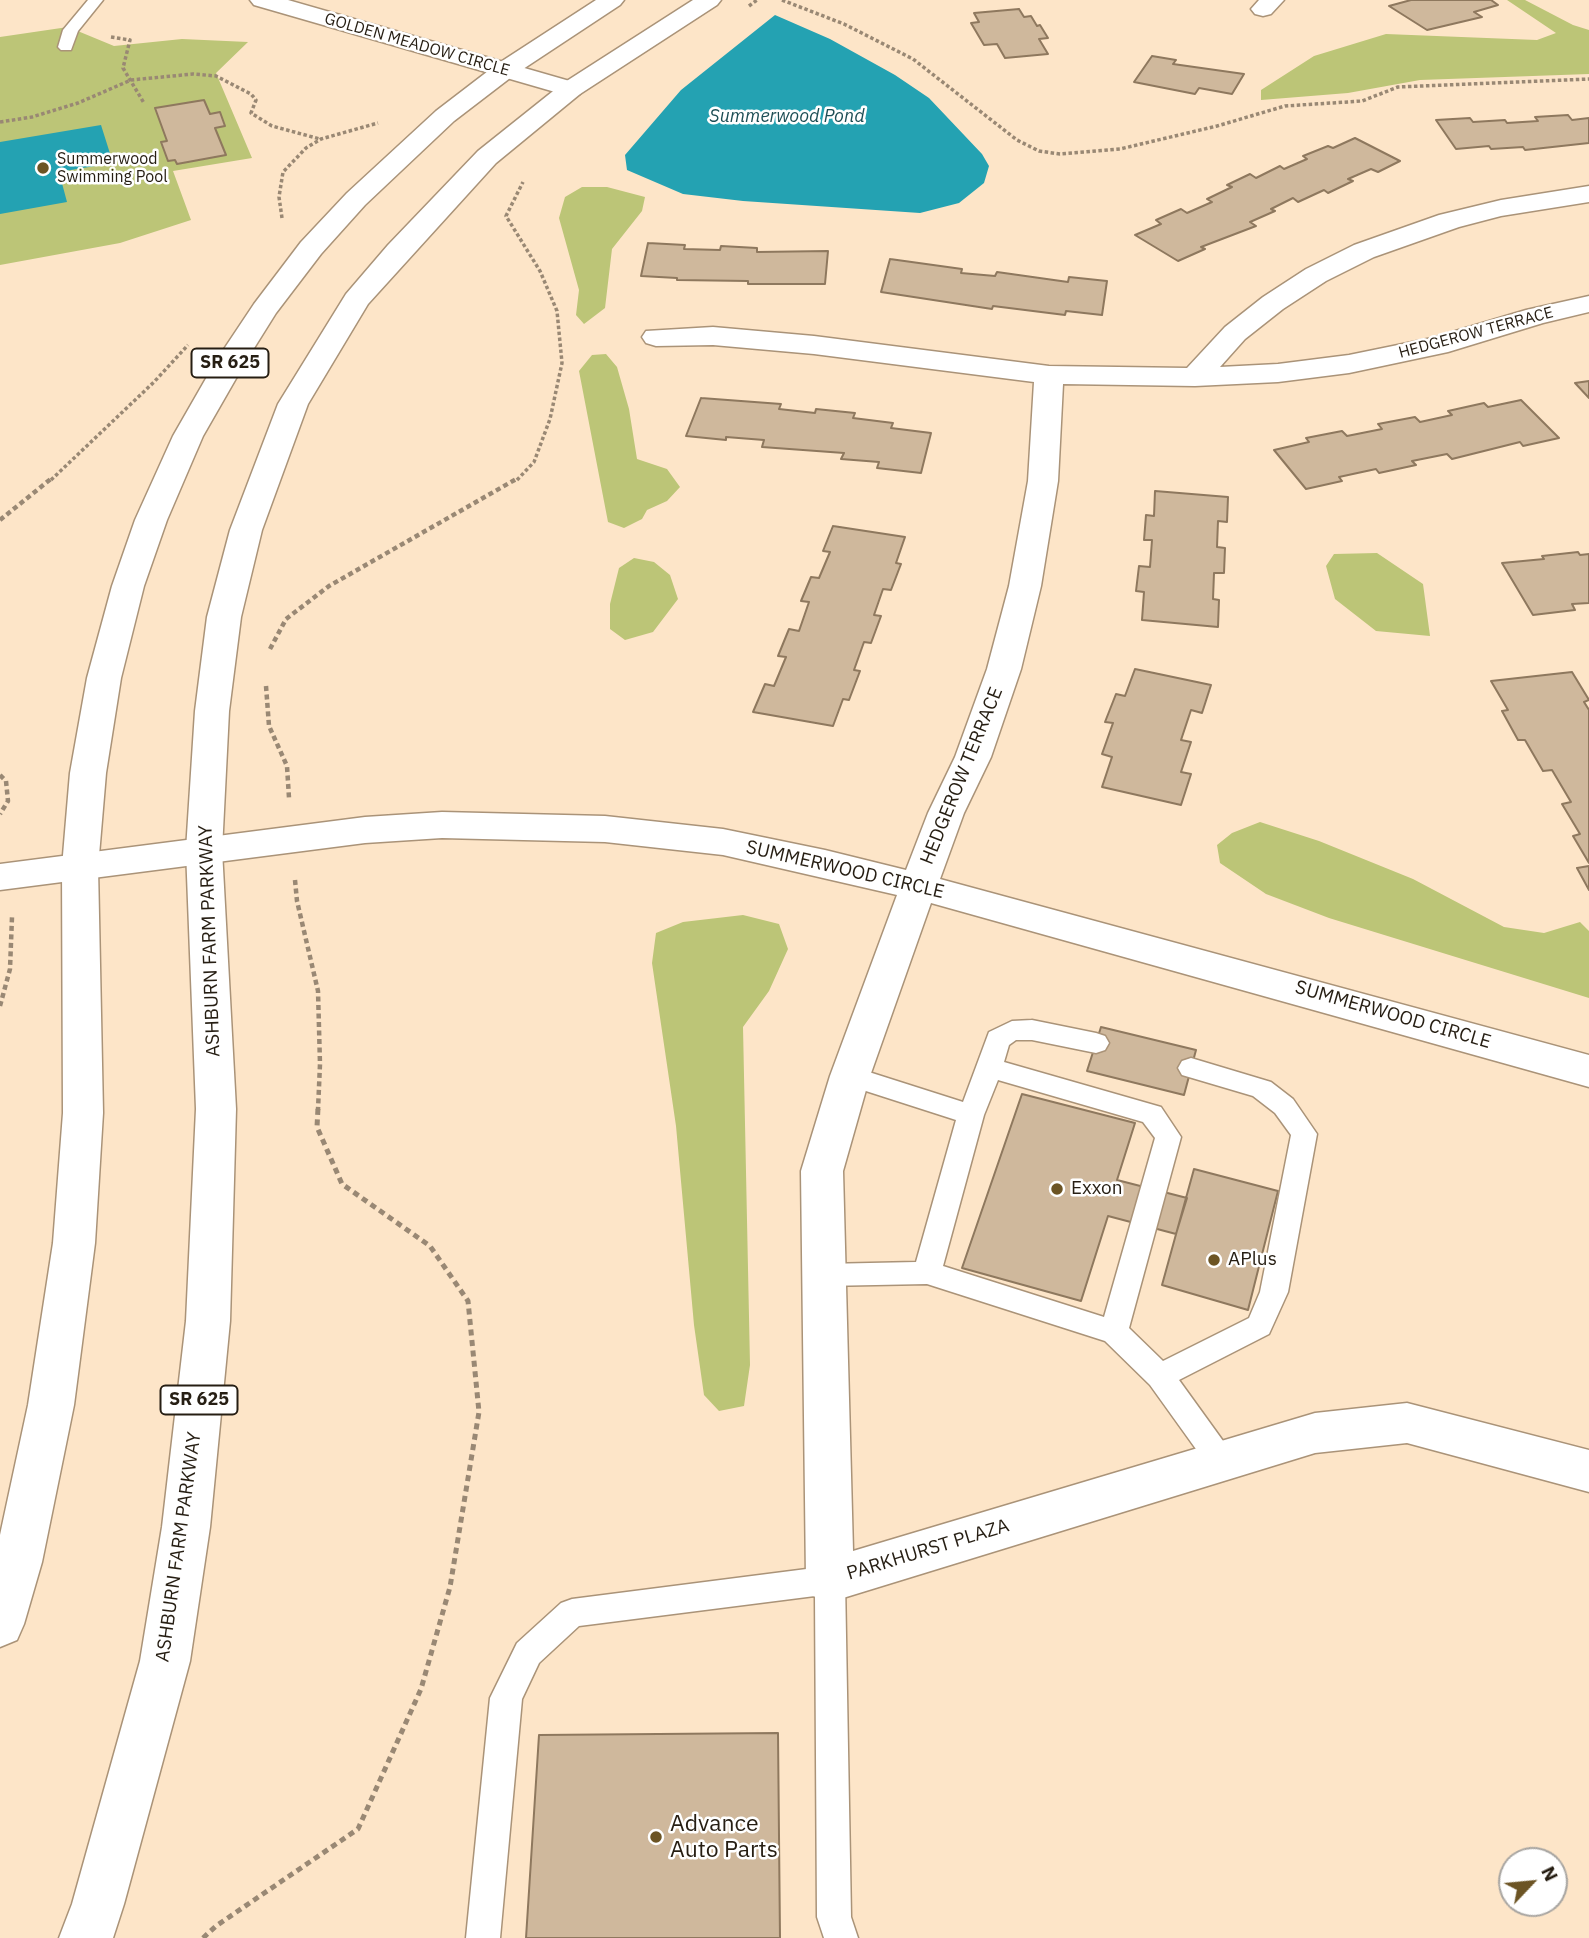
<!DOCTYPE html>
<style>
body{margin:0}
#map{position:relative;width:1589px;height:1938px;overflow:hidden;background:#fde5c8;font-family:"IBM Plex Sans",sans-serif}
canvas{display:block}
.north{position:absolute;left:1498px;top:1847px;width:70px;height:70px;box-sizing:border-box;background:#fff;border:2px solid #a8a5a1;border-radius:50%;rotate:64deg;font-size:19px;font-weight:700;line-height:28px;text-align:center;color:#261e13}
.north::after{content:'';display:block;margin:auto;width:24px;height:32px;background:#6c5424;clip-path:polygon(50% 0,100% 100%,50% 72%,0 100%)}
</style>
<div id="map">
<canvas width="1589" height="1938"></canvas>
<div class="north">N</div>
</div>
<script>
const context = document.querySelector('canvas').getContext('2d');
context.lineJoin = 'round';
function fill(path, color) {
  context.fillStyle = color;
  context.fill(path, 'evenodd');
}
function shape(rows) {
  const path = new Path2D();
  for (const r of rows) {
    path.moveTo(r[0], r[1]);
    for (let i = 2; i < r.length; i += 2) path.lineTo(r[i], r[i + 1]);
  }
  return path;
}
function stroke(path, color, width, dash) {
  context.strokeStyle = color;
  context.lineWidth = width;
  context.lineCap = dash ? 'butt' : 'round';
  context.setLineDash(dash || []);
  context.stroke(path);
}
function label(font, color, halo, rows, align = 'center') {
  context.font = font + ' "IBM Plex Sans",sans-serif';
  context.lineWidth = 5;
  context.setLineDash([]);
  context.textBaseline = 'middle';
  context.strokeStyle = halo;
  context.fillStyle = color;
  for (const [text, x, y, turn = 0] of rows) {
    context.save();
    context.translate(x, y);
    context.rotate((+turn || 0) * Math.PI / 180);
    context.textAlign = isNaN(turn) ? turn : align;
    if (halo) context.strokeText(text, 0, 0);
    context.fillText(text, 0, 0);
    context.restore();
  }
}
const green = shape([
 [1507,0,1525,0,1573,25,1589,30,1589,74,1420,80,1348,93,1261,100,1261,90,1314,56,1386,34,1537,40,1556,33],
 [68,27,114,46,182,39,248,42,216,73,252,158,173,171,191,220,120,243,0,265,0,37],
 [582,187,607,187,645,197,642,211,612,249,605,308,584,324,576,315,579,290,559,218,565,197],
 [606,354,617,367,629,409,637,459,667,469,680,487,667,501,647,510,642,519,624,528,608,522,579,371,592,355],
 [1377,553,1423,584,1430,636,1376,631,1335,599,1326,566,1334,554],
 [634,558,654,562,670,575,678,599,653,632,625,640,610,629,610,604,619,568],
 [1260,822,1319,841,1413,879,1504,927,1544,933,1580,922,1589,931,1589,998,1329,918,1266,894,1220,863,1217,845,1232,833],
 [743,915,779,924,788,949,769,991,743,1027,750,1365,744,1406,719,1411,704,1395,694,1325,676,1126,652,963,656,933,683,922]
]);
const water = shape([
 [775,15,830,39,895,75,929,98,982,154,989,166,984,183,959,203,920,213,743,201,683,194,627,170,625,155,681,90],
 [101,125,113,163,59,172,67,202,0,214,0,142]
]);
const building = shape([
 [1411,0,1491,0,1498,5,1474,12,1482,17,1427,30,1389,6,1411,0],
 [1019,9,1024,17,1031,16,1037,26,1040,25,1048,38,1039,39,1048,54,1005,58,997,44,984,45,971,23,979,22,974,13,1019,9],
 [1152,56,1176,60,1173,64,1244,74,1232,94,1199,88,1195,94,1134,82,1152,56],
 [204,100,210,114,220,112,225,126,215,128,226,155,177,164,175,160,168,161,161,142,167,141,155,108,204,100],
 [1568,115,1572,120,1589,118,1589,143,1525,150,1523,147,1491,149,1489,146,1456,149,1436,120,1470,118,1473,122,1505,120,1507,123,1538,121,1535,117,1568,115],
 [1355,138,1400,161,1378,172,1371,169,1348,179,1353,181,1328,193,1324,190,1298,202,1293,198,1271,209,1275,211,1250,222,1256,226,1201,247,1205,249,1178,261,1135,235,1161,224,1156,220,1181,209,1187,213,1212,202,1207,199,1232,187,1227,185,1250,174,1256,178,1280,166,1284,169,1307,159,1303,156,1328,146,1333,148,1355,138],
 [648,243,685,245,684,249,720,250,721,246,757,248,757,252,828,251,825,284,748,284,748,281,677,280,677,278,641,276,648,243],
 [890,259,962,269,961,273,995,276,997,272,1068,282,1069,277,1107,281,1102,315,1066,311,1065,315,993,306,992,309,881,292,890,259],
 [1589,381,1589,398,1575,383,1589,381],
 [701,398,781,404,779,409,815,413,816,409,855,413,853,418,893,423,891,428,931,433,921,473,877,468,879,462,841,459,844,453,762,447,764,440,726,437,726,440,686,436,701,398],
 [1521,400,1559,438,1523,446,1520,442,1452,459,1447,454,1412,461,1416,465,1379,473,1376,469,1339,477,1342,481,1306,489,1274,450,1309,442,1306,438,1342,431,1347,436,1382,429,1378,424,1415,417,1420,422,1452,415,1448,411,1484,403,1488,407,1521,400],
 [1155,491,1228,497,1227,522,1218,521,1217,547,1225,548,1224,573,1214,573,1213,599,1219,600,1218,627,1142,620,1144,592,1136,591,1139,566,1150,567,1152,540,1144,540,1146,515,1154,516,1155,491],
 [833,526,905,537,896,563,901,564,891,590,883,589,874,615,881,616,871,643,864,642,854,670,860,671,849,700,843,699,833,726,753,712,765,684,774,686,786,657,778,656,789,629,799,631,809,602,801,601,811,577,819,578,830,552,823,551,833,526],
 [1578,552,1580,555,1589,554,1589,603,1572,604,1575,610,1533,615,1502,563,1544,559,1542,556,1578,552],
 [1135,669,1211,685,1202,713,1191,710,1181,740,1191,742,1181,772,1191,774,1181,805,1102,787,1112,757,1102,754,1113,723,1105,722,1116,694,1125,696,1135,669],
 [1572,672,1589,700,1584,702,1589,710,1589,863,1573,836,1580,834,1562,804,1571,802,1552,770,1543,771,1525,740,1518,740,1502,711,1508,710,1491,681,1572,672],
 [1589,866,1589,890,1577,868,1589,866],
 [1101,1027,1196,1050,1184,1095,1087,1071,1101,1027],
 [1022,1094,1135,1123,1117,1180,1187,1198,1176,1234,1108,1216,1081,1301,962,1268,1022,1094],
 [1194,1169,1278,1191,1248,1310,1162,1285,1194,1169],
 [778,1733,780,1938,526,1938,539,1735,778,1733]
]);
const pathFar2 = shape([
 [782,0,844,24,913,59,1017,140,1039,151,1060,154,1120,149,1217,126,1285,106,1362,101,1398,87,1589,79],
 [749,6,757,0],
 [111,37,130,40,123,68,144,103],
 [0,122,32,117,78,103,131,80,193,74,216,76,251,94,256,100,251,113,272,126,320,139],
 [282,218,279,197,283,172,306,148,321,139,378,123],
 [51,480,154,382,188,345],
 [517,480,534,462,550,419,562,363,557,311,540,271,506,216,523,182]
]);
const pathFar1 = shape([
 [0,520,52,478],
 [270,649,286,619,329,586,518,478],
 [266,686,269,726,287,766,289,798],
 [0,775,6,781,8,801,0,814],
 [295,880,297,901,318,991,320,1064,318,1110],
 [0,1006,10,969,12,917]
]);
const path = shape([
 [203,1938,216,1926,358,1829,421,1689,450,1587,479,1412,468,1301,430,1246,342,1184,317,1127,318,1108]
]);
const service = shape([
 [88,0,103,0,78,31,71,50,61,50,58,47,63,30,88,0],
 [1032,1020,1096,1033,1105,1036,1109,1043,1105,1050,1096,1053,1032,1040,1016,1040,1009,1045,1004,1062,1161,1107,1181,1137,1129,1328,1163,1361,1249,1318,1260,1292,1291,1135,1275,1113,1253,1096,1182,1075,1178,1068,1182,1061,1191,1058,1271,1082,1293,1099,1317,1134,1288,1292,1269,1334,1179,1380,1231,1452,1236,1461,1231,1470,1221,1474,1211,1470,1150,1385,1105,1341,927,1284,824,1286,814,1283,810,1275,814,1267,824,1264,916,1262,956,1120,841,1083,837,1076,841,1069,850,1066,963,1102,989,1032,1012,1021,1032,1020],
 [998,1080,1143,1122,1155,1138,1104,1317,943,1266,984,1115,998,1080],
 [830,1566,841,1570,845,1580,851,1917,858,1938,824,1938,817,1917,815,1596,579,1626,539,1663,522,1699,500,1938,466,1938,490,1698,517,1643,561,1603,572,1599,830,1566]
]);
const minor = shape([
 [250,0,288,0,580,84,583,89,580,94,571,96,562,94,254,5,250,0],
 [1259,0,1284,0,1271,14,1263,16,1255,14,1251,9,1259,0],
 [1589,186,1589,202,1501,216,1459,227,1374,257,1326,281,1283,309,1245,339,1220,367,1278,364,1349,355,1432,338,1526,310,1589,296,1589,312,1543,323,1448,352,1349,373,1278,382,1195,386,1063,384,1058,481,1041,586,1021,669,991,757,964,813,940,879,1589,1055,1589,1087,931,903,870,1076,843,1171,853,1551,1315,1413,1407,1403,1589,1450,1589,1492,1407,1443,1315,1453,830,1602,813,1596,806,1580,801,1171,830,1076,897,895,723,855,605,842,442,838,365,843,0,890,0,864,365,817,442,812,605,816,723,829,825,850,906,870,928,813,955,757,987,669,1009,586,1028,481,1034,382,814,354,713,345,656,346,646,343,642,337,646,331,713,327,814,336,1049,366,1187,368,1225,327,1263,297,1306,269,1354,245,1439,215,1501,200,1589,186]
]);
const primary = shape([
 [596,0,624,0,620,5,514,75,454,121,365,205,321,254,276,313,246,361,203,436,167,520,144,586,121,678,106,773,98,867,103,1113,95,1243,74,1405,42,1562,24,1624,17,1640,0,1647,0,1535,28,1405,53,1243,63,1113,62,867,70,773,87,678,112,586,135,520,173,436,216,361,254,304,301,242,347,193,436,111,496,65,596,0],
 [693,0,721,0,717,5,580,94,496,163,368,304,308,404,262,530,241,617,229,711,222,850,236,1109,230,1321,210,1527,190,1661,124,1904,113,1938,59,1938,72,1904,140,1661,162,1527,186,1321,196,1109,186,850,195,711,207,617,230,530,278,404,346,294,388,245,478,151,562,84,693,0]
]);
const markers = [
 [43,168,7,"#6c5424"],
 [1057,1189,7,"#6c5424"],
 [1214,1260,7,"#6c5424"],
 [656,1837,7,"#6c5424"]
];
const farStreetnames = [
 ["GOLDEN MEADOW CIRCLE",417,45,16],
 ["HEDGEROW TERRACE",1476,333,-15]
];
const farPoinames = [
 ["Summerwood",57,159],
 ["Swimming Pool",57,177]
];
const farWaternames = [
 ["Summerwood Pond",787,117]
];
const shields = [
 [230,363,77],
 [199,1400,77]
];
const shieldNames = [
 ["SR 625",230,363],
 ["SR 625",199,1400]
];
const streetNames = [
 ["HEDGEROW TERRACE",962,776,-68],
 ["SUMMERWOOD CIRCLE",845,870,13],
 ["ASHBURN FARM PARKWAY",210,941,-92],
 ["SUMMERWOOD CIRCLE",1393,1015,16],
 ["ASHBURN FARM PARKWAY",179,1547,-82],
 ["PARKHURST PLAZA",928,1550,-17]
];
const poiNames = [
 ["Exxon",1071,1189],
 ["APlus",1228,1260]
];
const nearPoinames = [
 ["Advance",670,1824],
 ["Auto Parts",670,1850]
];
fill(green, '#bcc577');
fill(water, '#24a2b2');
fill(building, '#cfb89c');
stroke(building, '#8e785e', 2);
stroke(service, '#aa9378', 3);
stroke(minor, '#aa9378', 3);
stroke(primary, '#aa9378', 3);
stroke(pathFar2, '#998874', 3.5, [3.5, 2.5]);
stroke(pathFar1, '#998874', 4.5, [5, 3.5]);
stroke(path, '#998874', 5, [6, 4.5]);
fill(service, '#fff');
fill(minor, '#fff');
fill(primary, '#fff');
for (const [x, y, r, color] of markers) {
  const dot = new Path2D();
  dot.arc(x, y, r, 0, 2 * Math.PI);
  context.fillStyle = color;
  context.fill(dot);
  stroke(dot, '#fff', 2.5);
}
label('16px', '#261e13', '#fff', farStreetnames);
label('16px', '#261e13', '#fff', farPoinames, 'left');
label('italic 18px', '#1c4e55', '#fff', farWaternames);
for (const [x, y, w] of shields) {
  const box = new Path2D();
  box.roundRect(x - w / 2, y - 14.5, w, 29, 5);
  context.fillStyle = '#fff';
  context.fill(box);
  stroke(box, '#261e13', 2);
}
label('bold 18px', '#261e13', null, shieldNames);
label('19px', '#261e13', '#fff', streetNames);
label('19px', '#261e13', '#fff', poiNames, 'left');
label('23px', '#261e13', '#fff', nearPoinames, 'left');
</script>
